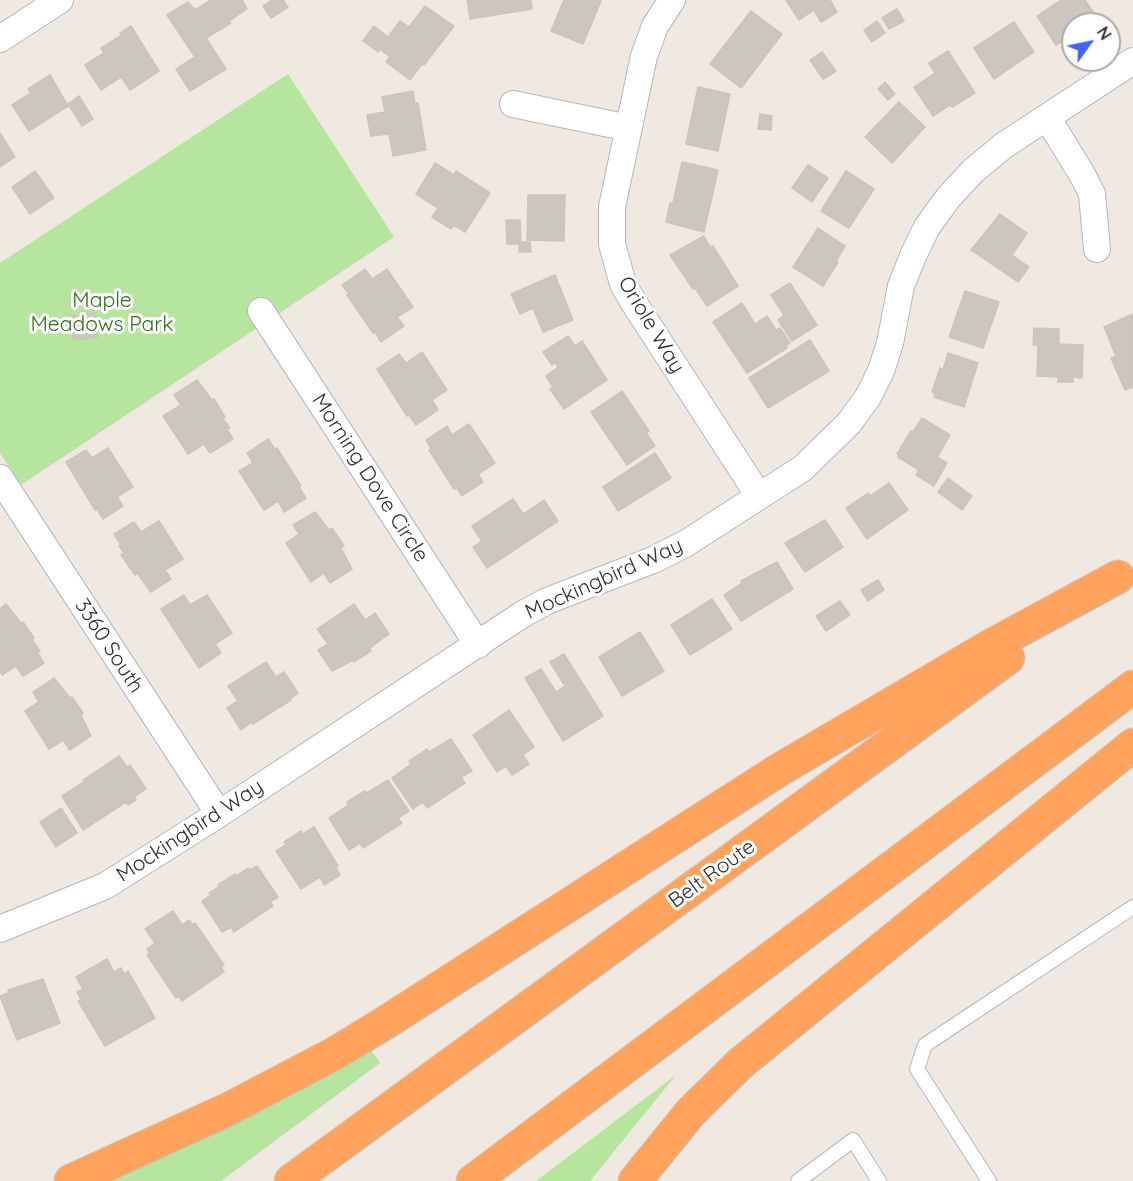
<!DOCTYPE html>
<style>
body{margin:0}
#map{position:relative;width:1133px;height:1181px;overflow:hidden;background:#efe9e1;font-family:Quicksand,sans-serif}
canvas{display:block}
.north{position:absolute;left:1061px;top:12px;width:60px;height:60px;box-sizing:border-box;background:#fff;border:2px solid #ababab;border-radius:50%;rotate:57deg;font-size:16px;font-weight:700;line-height:24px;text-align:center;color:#2e2e2e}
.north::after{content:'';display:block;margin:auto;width:21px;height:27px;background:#4264fb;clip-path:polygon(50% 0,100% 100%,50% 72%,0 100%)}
</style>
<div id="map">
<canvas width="1133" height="1181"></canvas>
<div class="north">N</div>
</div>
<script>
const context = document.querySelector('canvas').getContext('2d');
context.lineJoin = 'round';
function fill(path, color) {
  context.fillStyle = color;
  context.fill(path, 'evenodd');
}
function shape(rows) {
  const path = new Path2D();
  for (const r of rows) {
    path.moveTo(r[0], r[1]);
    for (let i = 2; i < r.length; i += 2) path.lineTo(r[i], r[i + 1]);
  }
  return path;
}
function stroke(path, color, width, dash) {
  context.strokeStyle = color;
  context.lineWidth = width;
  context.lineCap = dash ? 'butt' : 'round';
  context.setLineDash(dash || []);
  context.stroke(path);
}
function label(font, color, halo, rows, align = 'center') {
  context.font = font + ' Quicksand,sans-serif';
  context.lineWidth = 6;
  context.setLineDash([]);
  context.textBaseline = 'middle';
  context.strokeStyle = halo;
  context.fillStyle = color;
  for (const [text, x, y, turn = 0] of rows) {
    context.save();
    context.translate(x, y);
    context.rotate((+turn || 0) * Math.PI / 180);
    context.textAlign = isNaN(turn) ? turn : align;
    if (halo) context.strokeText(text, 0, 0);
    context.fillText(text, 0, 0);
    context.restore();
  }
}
const green = shape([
 [288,74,394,237,21,485,0,453,0,263],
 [371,1050,380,1063,221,1181,101,1181],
 [676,1075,590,1181,536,1181]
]);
const building = shape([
 [211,0,242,0,247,9,229,21,231,23,206,38,226,69,190,91,176,69,195,57,167,15,188,2,195,10,211,0],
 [272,0,283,0,288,7,271,18,263,6,272,0],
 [467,0,531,0,532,9,470,19,467,0],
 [564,0,601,1,583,44,551,31,564,0],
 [786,0,830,0,837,12,821,22,814,10,799,20,786,0],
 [1061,0,1085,0,1097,18,1088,24,1073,24,1073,34,1056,45,1037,16,1061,0],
 [425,6,454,26,424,65,422,64,410,80,386,62,390,57,380,49,378,52,363,41,374,26,388,37,400,21,409,27,425,6],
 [897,9,904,21,889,29,882,18,897,9],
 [751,11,782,34,741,88,710,64,751,11],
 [877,21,885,33,872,42,864,30,877,21],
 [1014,22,1034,52,994,79,974,48,1014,22],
 [131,26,159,71,130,90,121,77,101,90,85,65,104,53,101,48,122,35,120,33,131,26],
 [948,51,975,93,952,107,950,105,933,116,914,87,935,73,929,63,948,51],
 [822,52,836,71,823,79,810,60,822,52],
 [50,75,68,106,29,131,12,105,31,93,28,89,50,75],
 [885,82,895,94,888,100,878,89,885,82],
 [698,87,730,94,718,151,686,144,698,87],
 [413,91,415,104,418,103,426,150,393,156,389,134,371,136,367,115,385,112,382,97,413,91],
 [79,96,93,119,82,126,68,104,79,96],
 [899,102,925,127,892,163,865,137,899,102],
 [760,114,772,116,771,130,758,129,760,114],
 [0,133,15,157,0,167,0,133],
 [682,162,718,170,704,232,666,222,670,203,673,203,682,162],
 [435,163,454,175,456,171,490,193,465,232,454,225,451,229,432,217,438,208,416,194,435,163],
 [808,165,828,178,812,202,792,188,808,165],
 [35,171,54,198,30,214,12,187,35,171],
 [846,171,874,189,849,228,821,211,846,171],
 [528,195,565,195,564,241,527,240,528,195],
 [1000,214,1027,233,1012,255,1029,267,1018,282,971,250,1000,214],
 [506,220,520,220,521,242,530,242,531,252,519,252,519,244,507,244,506,220],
 [818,228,845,246,836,261,838,262,823,286,793,267,818,228],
 [704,236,710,247,713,246,738,286,707,306,695,288,693,289,670,255,704,236],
 [365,269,372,279,387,269,413,307,397,317,404,326,381,342,375,332,373,333,347,295,349,294,342,285,365,269],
 [555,275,573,320,543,332,533,308,520,314,511,294,555,275],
 [790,283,817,325,792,341,778,320,784,315,771,295,790,283],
 [965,291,999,302,983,348,949,337,965,291],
 [742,303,755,324,767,316,776,330,780,328,790,343,786,346,787,348,747,373,713,322,742,303],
 [95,313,98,337,73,340,70,316,95,313],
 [1133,314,1133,387,1125,390,1111,358,1116,356,1104,327,1133,314],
 [1034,328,1059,329,1059,344,1083,345,1082,378,1073,377,1073,382,1058,382,1058,377,1037,376,1038,345,1033,345,1034,328],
 [568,336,575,346,582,341,607,380,564,409,550,389,553,387,546,376,558,367,555,362,552,365,543,352,568,336],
 [810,340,829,371,768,408,749,378,810,340],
 [422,352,447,390,432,400,438,410,416,425,409,415,407,416,377,369,399,354,406,363,422,352],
 [948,353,978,363,964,407,934,397,935,393,932,392,940,368,943,370,948,353],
 [197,380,212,400,214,399,225,417,223,419,230,428,227,429,233,439,210,453,204,444,188,454,163,416,181,405,174,395,197,380],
 [622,391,649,431,646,433,655,446,627,465,591,412,622,391],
 [922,418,950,435,937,457,947,463,934,486,916,475,919,470,898,457,899,455,897,454,911,431,913,432,922,418],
 [469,424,495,463,478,474,483,482,462,496,457,488,454,489,429,450,431,449,426,440,447,426,452,435,469,424],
 [268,439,275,449,277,448,301,486,299,487,306,498,284,512,278,501,264,510,239,471,253,463,247,453,268,439],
 [108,448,133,487,117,497,123,506,103,519,97,509,95,510,66,462,86,450,92,458,108,448],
 [655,453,671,478,618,511,603,487,655,453],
 [948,478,972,496,962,510,938,492,948,478],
 [889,483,908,510,867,539,846,508,868,493,870,496,889,483],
 [513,499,523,514,544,500,558,521,487,568,473,547,482,541,472,526,513,499],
 [315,512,329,530,332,528,344,546,341,548,352,569,330,583,324,573,311,582,286,543,299,534,293,525,315,512],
 [825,520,843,547,805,572,785,543,825,520],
 [159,521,183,559,165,570,171,579,151,592,137,573,135,575,121,555,124,553,119,546,121,545,114,534,134,522,141,532,159,521],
 [777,562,793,589,741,621,724,595,742,583,741,581,777,562],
 [878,580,884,590,868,601,861,590,878,580],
 [184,595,190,605,207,595,232,633,215,644,221,653,199,668,161,609,184,595],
 [712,599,732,629,690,655,671,625,712,599],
 [840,601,850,615,826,631,816,616,840,601],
 [6,604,21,623,23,622,34,638,32,640,40,651,37,652,44,663,23,676,16,666,2,675,0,671,0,609,6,604],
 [354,604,365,620,375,613,389,634,370,648,371,651,354,662,353,660,332,671,318,650,328,644,317,629,354,604],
 [640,632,664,671,622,696,599,657,640,632],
 [564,654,603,716,563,741,525,678,541,669,556,692,565,686,550,662,564,654],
 [266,662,276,677,284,672,298,693,290,699,291,700,253,724,252,722,241,730,227,708,238,701,228,686,266,662],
 [54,678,70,698,72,697,83,713,81,715,91,736,70,750,63,740,49,749,25,711,39,702,33,692,54,678],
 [509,710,534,747,523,755,529,764,512,775,506,766,497,772,473,735,509,710],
 [451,739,472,771,461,777,465,783,427,808,423,802,413,809,392,778,411,764,409,761,427,749,429,752,451,739],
 [119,756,127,767,130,765,146,789,134,797,136,800,128,805,126,802,83,830,62,796,84,782,83,780,119,756],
 [388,780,409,811,398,818,402,823,363,848,360,843,349,850,329,818,348,805,347,802,365,791,367,793,388,780],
 [61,808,77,833,56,847,40,822,61,808],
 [314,827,338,866,336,867,340,875,324,885,320,877,301,889,276,851,286,845,284,842,301,831,303,834,314,827],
 [257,866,278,897,270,902,273,906,234,932,231,927,222,932,202,901,211,895,209,893,219,887,218,885,235,874,236,876,248,868,250,870,257,866],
 [173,911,182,925,189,920,193,925,195,923,224,965,221,967,224,972,182,1001,179,996,176,998,147,955,150,953,147,949,155,943,145,929,173,911],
 [107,959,114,972,121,968,124,974,128,971,155,1018,105,1046,78,1001,81,999,77,992,83,989,76,977,107,959],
 [43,979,60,1023,17,1040,0,996,9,993,8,990,43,979]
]);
const service = shape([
 [798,1181,853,1140,879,1181],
 [989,1181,917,1069,925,1045,1133,907]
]);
const minor = shape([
 [672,0,655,26,644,56,612,207,612,244,623,284,634,303,759,496],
 [0,39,60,0],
 [513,104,629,128],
 [1047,117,1083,176,1092,194,1097,249],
 [261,311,478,645],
 [0,478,219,814],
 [0,929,105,886,219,814,523,614,547,601,653,560,685,544,803,468,849,423,868,397,881,371,890,343,901,286,913,256,927,227,948,198,973,171,1003,146,1133,61]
]);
const motorway = shape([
 [71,1181,227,1110,334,1054,385,1023,779,770,987,648,1118,577],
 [291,1181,1008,658],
 [473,1181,1133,687],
 [635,1181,691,1112,741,1063,1133,745]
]);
const parkNames = [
 ["Maple",102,301],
 ["Meadows Park",102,325]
];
const streetNames = [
 ["Oriole Way",651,325,59],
 ["Morning Dove Circle",370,478,57],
 ["Mockingbird Way",604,579,-24],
 ["3360 South",109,646,57],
 ["Mockingbird Way",190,831,-33],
 ["Belt Route",712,874,-36]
];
fill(green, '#b6e59e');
fill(building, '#cbc7bf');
stroke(building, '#cbc5ba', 1.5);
stroke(service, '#b4b7c1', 16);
stroke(minor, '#b4b7c1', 28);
stroke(motorway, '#c9c9c9', 35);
stroke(service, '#fff', 14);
stroke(minor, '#fff', 26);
stroke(motorway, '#ffa35c', 33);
label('21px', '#2c6e1b', '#fff', parkNames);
label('21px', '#2e2e2e', '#fff', streetNames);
</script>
